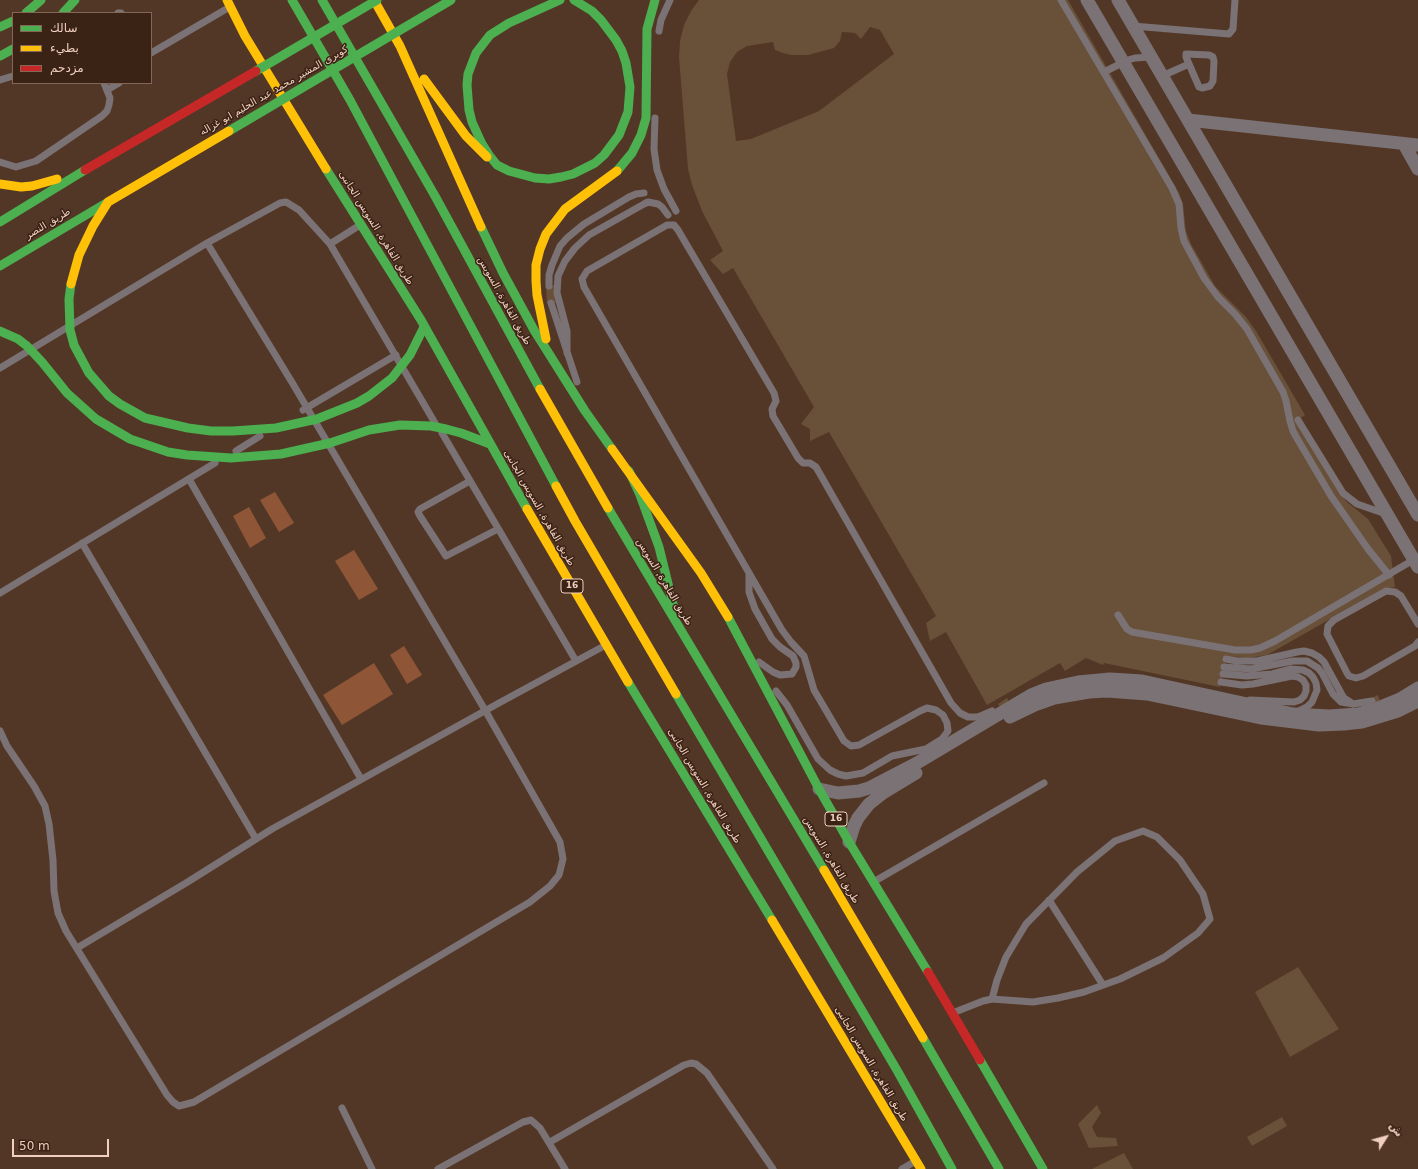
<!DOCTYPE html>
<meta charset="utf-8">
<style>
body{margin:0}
#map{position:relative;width:1418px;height:1169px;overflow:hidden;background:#533726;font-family:"DejaVu Sans",Vazirmatn,sans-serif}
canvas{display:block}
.legend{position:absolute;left:12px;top:12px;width:140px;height:72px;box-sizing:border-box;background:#3a2215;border:1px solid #836859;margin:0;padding:5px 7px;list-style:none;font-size:12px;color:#f1d0bf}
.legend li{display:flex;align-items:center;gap:8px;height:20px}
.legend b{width:20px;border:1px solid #836859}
.north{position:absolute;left:1366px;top:1117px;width:40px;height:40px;-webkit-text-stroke:3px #3a2215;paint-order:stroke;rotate:53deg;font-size:11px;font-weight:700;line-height:16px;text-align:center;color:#f1d0bf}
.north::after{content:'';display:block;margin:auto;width:14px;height:18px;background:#f1d0bf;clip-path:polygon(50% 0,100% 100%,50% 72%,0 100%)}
.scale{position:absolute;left:12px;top:1139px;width:97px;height:18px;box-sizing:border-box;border:2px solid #f1d0bf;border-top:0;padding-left:5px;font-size:12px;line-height:14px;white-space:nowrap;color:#f1d0bf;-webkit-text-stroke:3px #3a2215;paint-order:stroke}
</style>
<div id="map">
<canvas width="1418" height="1169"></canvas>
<ul class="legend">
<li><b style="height:5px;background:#4caf50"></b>سالك</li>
<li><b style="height:5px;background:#ffc107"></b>بطيء</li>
<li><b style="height:5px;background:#c62828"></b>مزدحم</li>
</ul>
<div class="north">ش</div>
<div class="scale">50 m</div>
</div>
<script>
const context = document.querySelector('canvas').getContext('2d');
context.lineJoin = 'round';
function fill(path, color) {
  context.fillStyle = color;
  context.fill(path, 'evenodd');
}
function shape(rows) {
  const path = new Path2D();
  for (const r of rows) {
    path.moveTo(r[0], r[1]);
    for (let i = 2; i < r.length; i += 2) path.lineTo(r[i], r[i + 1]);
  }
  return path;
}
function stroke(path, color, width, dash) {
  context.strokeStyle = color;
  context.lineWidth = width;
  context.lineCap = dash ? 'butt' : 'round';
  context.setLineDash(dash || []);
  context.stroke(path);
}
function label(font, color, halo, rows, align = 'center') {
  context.font = font + ' "DejaVu Sans",Vazirmatn,sans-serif';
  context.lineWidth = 3;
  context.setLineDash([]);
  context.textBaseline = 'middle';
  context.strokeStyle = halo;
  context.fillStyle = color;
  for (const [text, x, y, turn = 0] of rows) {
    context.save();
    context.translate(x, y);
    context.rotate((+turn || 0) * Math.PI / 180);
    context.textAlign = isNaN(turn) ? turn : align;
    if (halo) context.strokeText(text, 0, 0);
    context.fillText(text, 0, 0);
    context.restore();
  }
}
const green = shape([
 [275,492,294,523,279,532,260,500],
 [249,507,266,538,250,548,233,516],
 [354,550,378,589,359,600,335,561],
 [404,646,422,675,407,684,390,655],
 [374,663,393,694,342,725,323,695]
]);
const building = shape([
 [699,0,1068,0,1179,193,1183,204,1186,231,1191,244,1215,286,1246,317,1256,331,1305,415,1296,421,1338,491,1347,502,1368,519,1391,556,1395,587,1383,589,1267,655,1248,658,1227,656,1220,687,1104,663,1103,665,1086,658,1065,671,1060,663,987,705,946,632,930,641,926,623,936,616,829,432,810,441,810,429,801,424,814,407,733,268,723,274,710,260,723,251,702,211,692,185,688,169,679,57,680,41,684,25,691,11],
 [870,27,880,30,894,54,819,111,751,139,736,141,727,74,730,62,737,52,747,46,773,42,775,50,783,53,791,55,808,55,834,48,840,41,842,32,855,33,861,39],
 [555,285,556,303,547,303,546,286],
 [1378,695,1380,702,1373,704,1371,698],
 [1007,698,1010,703,1001,709,998,704],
 [1298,967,1339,1029,1290,1057,1255,992],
 [1097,1105,1101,1113,1092,1127,1097,1137,1116,1138,1118,1146,1089,1148,1078,1124],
 [1282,1117,1287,1126,1252,1146,1247,1137],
 [1124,1153,1133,1169,1092,1169]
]);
const lane = shape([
 [1061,0,1172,188,1179,204,1181,228,1184,241,1204,278,1218,297,1235,314,1247,329,1283,392,1286,401,1290,421,1293,431,1298,440,1331,496,1368,549,1389,575],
 [118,13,121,13],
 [1133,26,1229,34,1233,29,1235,0],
 [659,31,661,20,670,0],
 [151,53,228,8],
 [1186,54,1209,55,1213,57,1214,61,1213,81,1210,86,1202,88,1199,87,1186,57,1186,54],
 [1104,72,1128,60,1135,58,1151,57],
 [1162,76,1189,64],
 [0,80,13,76],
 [107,90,119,83],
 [655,118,654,149,657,170,664,189,676,211],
 [0,162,16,167,36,161,102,116,107,111,109,105,110,98,104,83],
 [330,244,360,225],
 [549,286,549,275,552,265,560,246,567,238,584,224,629,197,636,194,644,193],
 [551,303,577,382],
 [567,353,567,331,557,293,558,276,565,261,575,248,589,235,644,204,648,202,658,204,662,207,668,215],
 [0,368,207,243,280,203,286,202,299,210,330,244,435,423],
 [303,410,396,355],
 [1298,420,1343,493,1357,504,1386,514],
 [442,433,576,661],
 [236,451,260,436],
 [189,479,361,779],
 [470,481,420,509,418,512,420,516,446,556,498,529],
 [82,543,256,839],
 [749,574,749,592,755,609,772,639,780,647,793,656,796,663,796,667,792,674,780,675,773,672,759,662],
 [0,593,215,463],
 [1118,615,1127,629,1132,632,1235,650,1251,650,1260,648,1275,641,1415,559],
 [1418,624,1401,596,1395,592,1386,591,1334,620,1328,626,1327,634,1347,673,1349,676,1356,678,1363,676,1415,646,1418,642],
 [1226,659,1237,661,1257,661,1297,652,1304,651,1312,653,1319,657,1324,662,1341,693,1344,698,1353,704],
 [1224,667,1251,669,1293,661,1307,661,1318,668,1322,673,1333,694,1341,702,1353,704,1372,701],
 [1223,674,1247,676,1272,674,1291,669,1303,670,1309,673,1313,677,1316,683,1317,690,1312,702,1307,707,1297,712],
 [1221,682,1242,685,1253,684,1292,676,1298,677,1303,680,1306,685,1306,691,1304,696,1300,700,1294,702,1250,700],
 [776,691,787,705,818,759,830,770,838,774,846,776,863,773,892,756,926,749,942,739,948,731,947,723,943,715,936,710,927,708,920,711,859,745,851,746,844,741,814,690,804,656,791,642,782,630,584,287,582,279,587,271,667,225,674,225,678,230,774,393,776,401,772,409,773,416,798,458,803,463,810,463,816,467,951,703,960,713,968,717,978,717,992,711],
 [0,731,7,746,34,786,45,806,49,824,53,860,54,891,58,913,66,931,167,1095,173,1102,179,1106,183,1105,194,1102,530,902,550,886,559,875,563,859,560,842,485,710,293,384,207,243],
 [875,881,1044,783],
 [1049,900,1103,985],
 [77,948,186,883,272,829,499,703,604,646],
 [955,1012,983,1001,992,999,1033,1002,1058,998,1084,992,1120,979,1163,958,1198,933,1210,919,1203,894,1180,860,1157,837,1143,831,1115,841,1077,872,1026,924,1006,957,997,980,992,999],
 [342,1108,372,1169],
 [550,1142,684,1065,691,1063,696,1064,707,1073,773,1169],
 [438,1169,523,1122,531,1120,540,1128,565,1169],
 [902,1169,914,1162]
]);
const street = shape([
 [1087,0,1418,567],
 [1118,0,1418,515],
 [1188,120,1418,145],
 [1404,144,1418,169],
 [1010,717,1037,704,1054,698,1089,692,1107,691,1147,694,1261,718,1319,725,1344,724,1362,722,1398,711,1418,701],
 [819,789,838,793,859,791,869,788,917,763,1031,695,1046,689,1078,682,1110,679,1142,681,1293,714,1329,716,1358,714,1373,710,1400,699,1418,688],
 [849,842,854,826,858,818,869,804,883,793,916,773]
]);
const fast = shape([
 [292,0,350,100,556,486],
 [322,0,435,196,540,389],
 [560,0,509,23,490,35,476,53,468,74,467,85,469,110,472,122,482,144,489,155,497,165,509,171,535,178,549,179,561,177,573,174,595,163,604,155,619,135,628,112,630,87,626,63,622,51,616,40,601,20,592,11,574,0],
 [26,13,41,0],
 [63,13,75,0],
 [0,27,13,21],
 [0,56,13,49],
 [326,169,421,320,527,509],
 [617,171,632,153,641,135,646,118,647,29,655,0],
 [0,222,85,170],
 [481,227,503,273,534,330,585,411,612,449],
 [0,266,108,202],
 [629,471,640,495,659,547,674,608],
 [608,508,824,870],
 [728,617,819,789,849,842,928,972],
 [628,682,772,920],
 [676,694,898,1072,952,1169],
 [923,1038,999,1169],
 [980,1060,1043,1169]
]);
const slow = shape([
 [227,0,245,36,326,169],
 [374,0,400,46,481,227],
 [424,79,466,136,487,157],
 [0,184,21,187,32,186,57,179],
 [546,339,537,295,536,281,536,265,540,249,546,234,565,209,617,171],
 [540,389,608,508],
 [612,449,701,573,728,617],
 [556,486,575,521,676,694],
 [527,509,628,682],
 [824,870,923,1038],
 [772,920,921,1169]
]);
const jam = shape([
 [928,972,980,1060]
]);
const fastBridge = shape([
 [256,71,377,0],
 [229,131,451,0],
 [71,284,69,299,70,330,74,345,89,373,109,396,120,404,145,418,188,428,211,431,233,431,276,428,317,419,357,403,369,396,392,378,410,355,424,327],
 [0,331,18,339,27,346,42,362,67,393,96,419,130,439,168,452,187,455,231,458,281,454,330,443,369,430,400,425,431,426,446,429,461,433,490,444]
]);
const slowBridge = shape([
 [71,284,79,255,93,226,108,202,229,131]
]);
const jamBridge = shape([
 [85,170,256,71]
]);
const shields = [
 [572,586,22],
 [836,819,22]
];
const shieldNames = [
 ["16",572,586],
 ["16",836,819]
];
const streetNames = [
 ["كوبرى المشير محمد عبد الحليم ابو غزاله",274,91,-30],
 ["طريق النصر",48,224,-31],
 ["طريق القاهرة, السويس الجانبى",376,228,58],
 ["طريق القاهرة, السويس",504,301,61],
 ["طريق القاهرة, السويس الجانبى",539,508,60],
 ["طريق القاهرة, السويس",664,582,59],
 ["طريق القاهرة, السويس الجانبى",704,786,59],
 ["طريق القاهرة, السويس",831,860,59],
 ["طريق القاهرة, السويس الجانبى",871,1064,59]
];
fill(green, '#8e5537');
fill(building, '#685039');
stroke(lane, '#7b7275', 7);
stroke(street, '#7b7275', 13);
stroke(fast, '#4caf50', 9);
stroke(slow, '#ffc107', 9);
stroke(jam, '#c62828', 9);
stroke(fastBridge, '#4caf50', 9);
stroke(slowBridge, '#ffc107', 9);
stroke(jamBridge, '#c62828', 9);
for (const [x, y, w] of shields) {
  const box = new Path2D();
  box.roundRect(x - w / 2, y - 7, w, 14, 3);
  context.fillStyle = '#3a2215';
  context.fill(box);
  stroke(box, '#f1d0bf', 1);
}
label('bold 9px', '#f1d0bf', null, shieldNames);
label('10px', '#f1d0bf', '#3a2215', streetNames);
</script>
